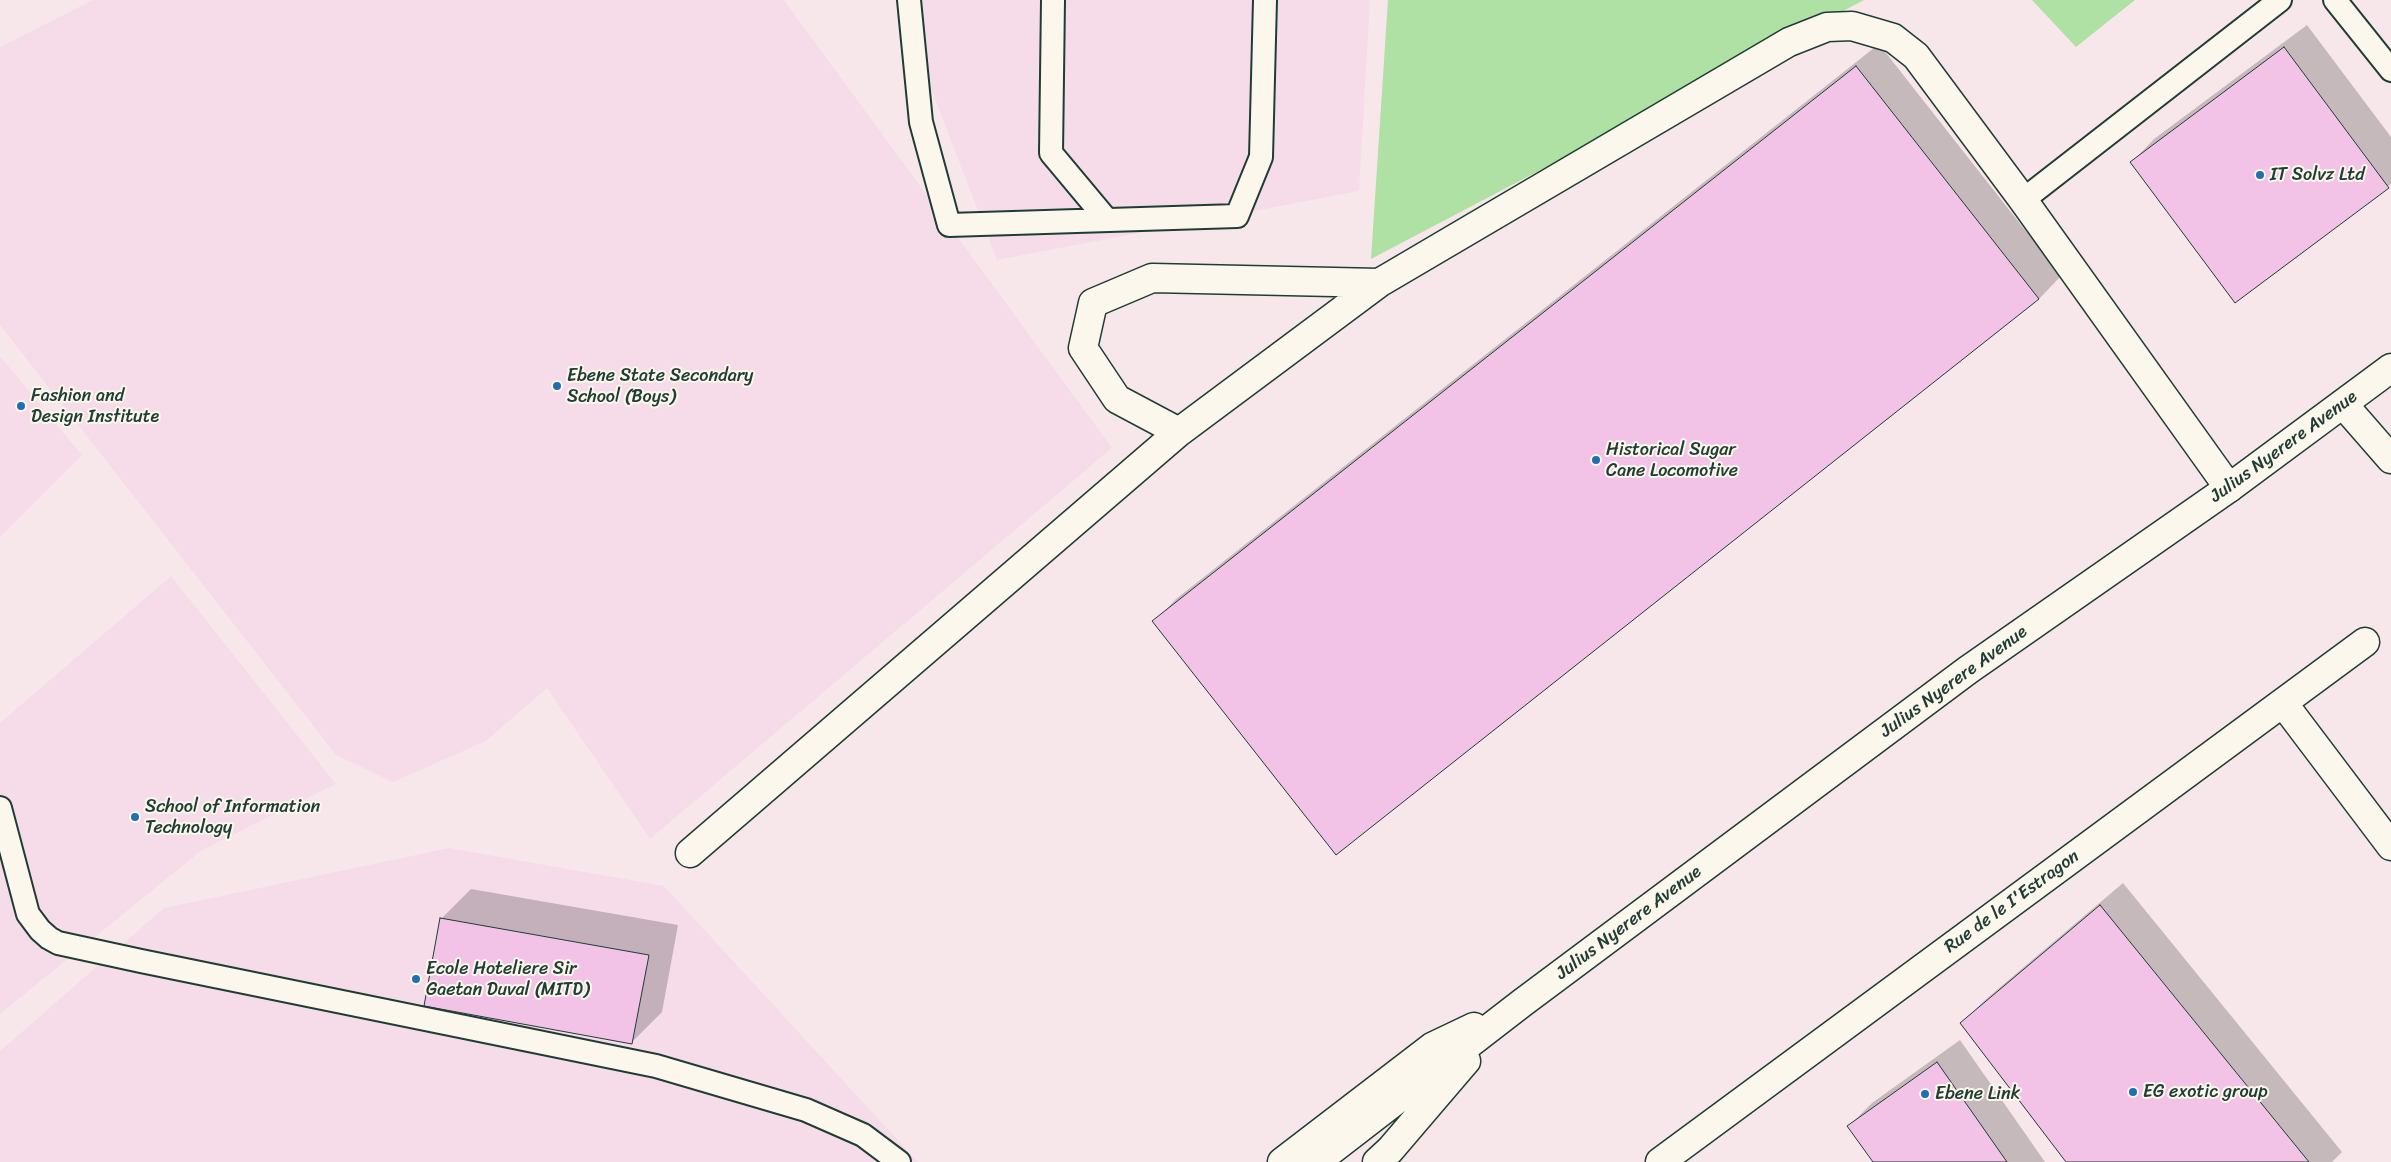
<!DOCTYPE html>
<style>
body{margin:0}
canvas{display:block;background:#f8e7ea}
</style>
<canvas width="2391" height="1162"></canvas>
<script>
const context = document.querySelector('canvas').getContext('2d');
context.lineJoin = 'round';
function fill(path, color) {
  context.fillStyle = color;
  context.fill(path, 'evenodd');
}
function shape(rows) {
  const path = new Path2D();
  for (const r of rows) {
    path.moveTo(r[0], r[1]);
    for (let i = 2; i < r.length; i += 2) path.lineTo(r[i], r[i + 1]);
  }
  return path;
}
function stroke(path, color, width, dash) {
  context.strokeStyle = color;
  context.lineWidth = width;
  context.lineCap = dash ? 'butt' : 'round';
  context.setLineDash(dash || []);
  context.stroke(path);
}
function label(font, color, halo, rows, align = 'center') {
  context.font = font + ' Sriracha,sans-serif';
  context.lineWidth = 4;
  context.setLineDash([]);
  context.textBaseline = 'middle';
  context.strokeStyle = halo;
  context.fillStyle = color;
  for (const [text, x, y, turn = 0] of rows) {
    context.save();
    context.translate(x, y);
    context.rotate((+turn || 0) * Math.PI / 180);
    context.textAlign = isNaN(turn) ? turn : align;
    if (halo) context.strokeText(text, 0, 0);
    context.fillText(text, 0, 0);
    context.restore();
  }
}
const built = shape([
 [93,0,784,0,1112,448,650,839,547,688,486,741,393,782,336,755,0,325,0,47],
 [897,0,1370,0,1359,191,997,260],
 [0,356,82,455,0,537],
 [171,576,336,784,202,850,0,1014,0,723],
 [449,848,664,886,918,1162,0,1162,0,1051,164,908]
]);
const green = shape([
 [1388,0,1864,0,1371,259],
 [2032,0,2135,0,2076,47]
]);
const shadow = shape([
 [2307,25,2391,137,2391,184,2235,301,2132,162,2154,139],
 [1879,44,2061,276,2039,299,1154,622,1176,599],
 [2123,883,2342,1152,2332,1162,2068,1162,1962,1023,1985,1000],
 [471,889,678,925,662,1012,632,1042,441,919],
 [1960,1040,2045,1162,1874,1162,1849,1126,1872,1103]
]);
const building = shape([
 [2284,47,2389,188,2235,303,2130,162,2284,47],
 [1856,66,2039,299,1336,855,1152,621,1856,66],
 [2100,905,2309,1162,2066,1162,1960,1023,2100,905],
 [440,918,649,955,632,1044,424,1006,440,918],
 [1937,1062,2007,1162,1873,1162,1847,1126,1937,1062]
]);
const service = shape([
 [909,0,921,122,949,225,1237,216,1261,157,1265,0],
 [1053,0,1051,153,1107,220],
 [2335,0,2391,70],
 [2023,200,2280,0],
 [0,808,28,914,40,930,49,938,58,943,141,961,656,1066,806,1110,863,1135,899,1162]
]);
const minor = shape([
 [1379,283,1179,432,1117,399,1083,348,1093,303,1152,278,1379,283,1789,42,1827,27,1852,26,1893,38,1916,56,2023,200,2229,488],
 [2343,404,2391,459],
 [2283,703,2391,846],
 [690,853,1179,432],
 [1660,1162,2365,642]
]);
const secondary = shape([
 [1282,1162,1432,1047,1474,1027],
 [1316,1162,1522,1003,1968,670,2229,488,2391,368],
 [1377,1162,1390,1150,1466,1061]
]);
const markers = [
 [2260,175,5,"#1f6fb2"],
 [557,386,5,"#1f6fb2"],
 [21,406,5,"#1f6fb2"],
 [1596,460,5,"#1f6fb2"],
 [135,817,5,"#1f6fb2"],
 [416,979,5,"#1f6fb2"],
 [2133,1092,5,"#1f6fb2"],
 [1925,1094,5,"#1f6fb2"]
];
const poiNames = [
 ["IT Solvz Ltd",2270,175],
 ["Ebene State Secondary",567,376],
 ["School (Boys)",567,397],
 ["Fashion and",31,396],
 ["Design Institute",31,417],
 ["Historical Sugar",1606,450],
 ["Cane Locomotive",1606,471],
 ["School of Information",145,807],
 ["Technology",145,828],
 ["Ecole Hoteliere Sir",426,969],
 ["Gaetan Duval (MITD)",426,990],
 ["EG exotic group",2143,1092],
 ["Ebene Link",1935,1094]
];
const streetNames = [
 ["Julius Nyerere Avenue",2284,447,-36],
 ["Julius Nyerere Avenue",1954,682,-36],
 ["Rue de le I'Estragon",2012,902,-36],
 ["Julius Nyerere Avenue",1629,923,-37]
];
fill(built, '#f6dce9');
fill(green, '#aee1a3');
fill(shadow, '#0003');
fill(building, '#f2c3e6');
stroke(building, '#1f3d34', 1);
stroke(service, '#1f3d34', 26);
stroke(minor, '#1f3d34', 31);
stroke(secondary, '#1f3d34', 31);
stroke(service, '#fbf7ec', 22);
stroke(minor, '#fbf7ec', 28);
stroke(secondary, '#fbf7ec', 28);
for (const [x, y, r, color] of markers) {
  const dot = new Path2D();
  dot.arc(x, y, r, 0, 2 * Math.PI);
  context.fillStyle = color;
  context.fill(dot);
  stroke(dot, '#fbf7ec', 2);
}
label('18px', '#1f3d34', '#fbf7ec', poiNames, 'left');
label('18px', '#1f3d34', '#fbf7ec', streetNames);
</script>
